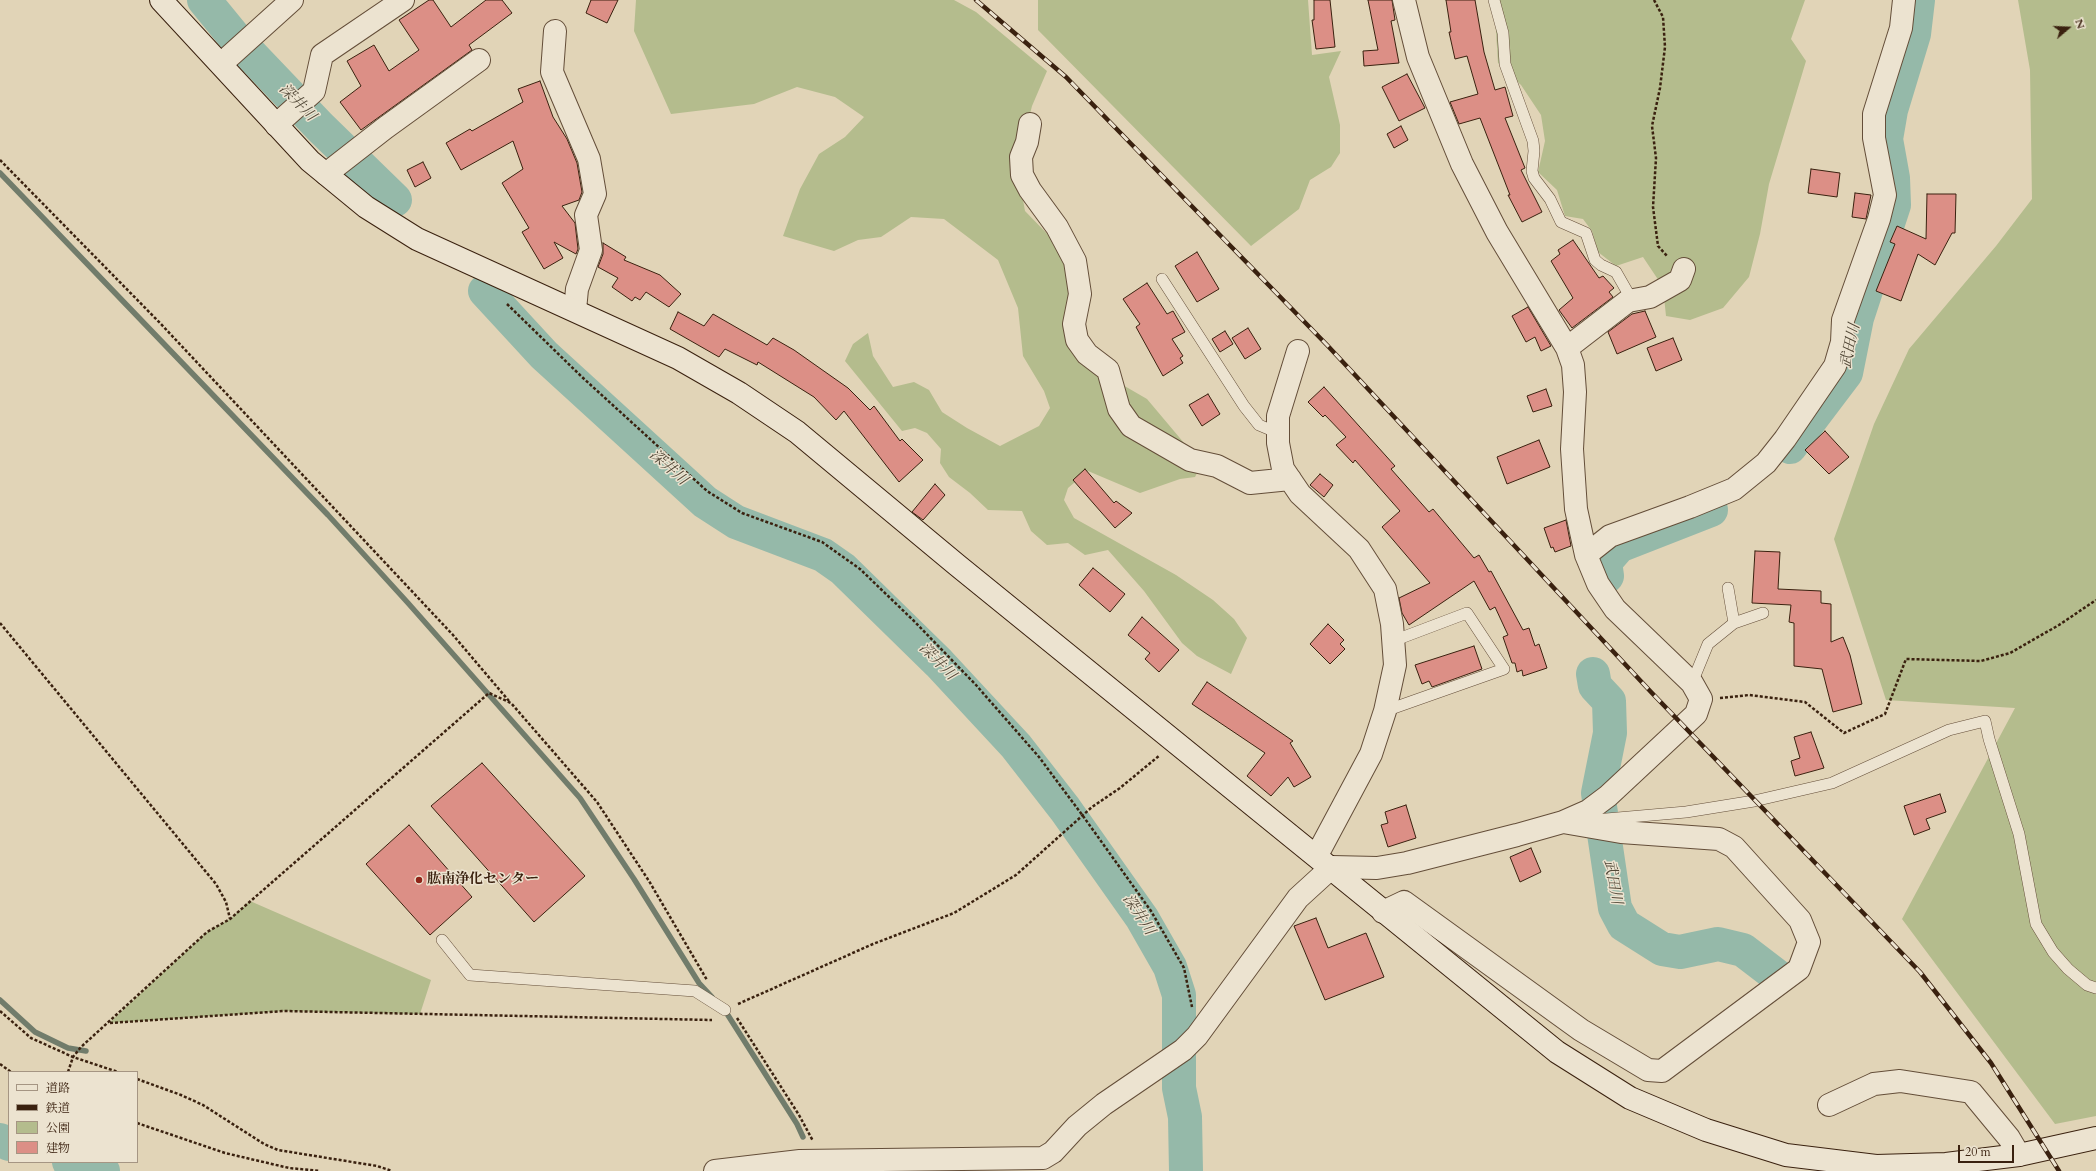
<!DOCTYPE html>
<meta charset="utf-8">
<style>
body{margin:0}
#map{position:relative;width:2096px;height:1171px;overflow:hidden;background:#e1d4b7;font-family:Cardo,"Noto Serif JP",serif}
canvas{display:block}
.legend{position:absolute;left:8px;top:1071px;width:130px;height:92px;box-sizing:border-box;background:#ece3d0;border:1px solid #a59583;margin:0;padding:5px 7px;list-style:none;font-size:12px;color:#3a210f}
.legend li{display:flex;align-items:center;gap:8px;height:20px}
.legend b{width:20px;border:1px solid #a59583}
.north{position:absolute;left:2048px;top:8px;width:40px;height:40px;-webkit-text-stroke:3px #ece3d0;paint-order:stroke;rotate:71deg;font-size:11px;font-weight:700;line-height:16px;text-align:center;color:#3a210f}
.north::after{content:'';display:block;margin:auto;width:14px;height:18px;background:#3a210f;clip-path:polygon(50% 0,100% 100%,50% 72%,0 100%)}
.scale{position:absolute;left:1958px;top:1145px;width:56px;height:18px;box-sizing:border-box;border:2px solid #3a210f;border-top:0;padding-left:5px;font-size:12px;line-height:14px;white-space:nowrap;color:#3a210f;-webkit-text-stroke:3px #ece3d0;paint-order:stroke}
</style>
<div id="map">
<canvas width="2096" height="1171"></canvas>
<ul class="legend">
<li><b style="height:5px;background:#ece3d0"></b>道路</li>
<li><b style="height:5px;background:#3a210f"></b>鉄道</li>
<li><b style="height:11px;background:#b4bc8d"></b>公園</li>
<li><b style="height:11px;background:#dc8f86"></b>建物</li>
</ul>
<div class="north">N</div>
<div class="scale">20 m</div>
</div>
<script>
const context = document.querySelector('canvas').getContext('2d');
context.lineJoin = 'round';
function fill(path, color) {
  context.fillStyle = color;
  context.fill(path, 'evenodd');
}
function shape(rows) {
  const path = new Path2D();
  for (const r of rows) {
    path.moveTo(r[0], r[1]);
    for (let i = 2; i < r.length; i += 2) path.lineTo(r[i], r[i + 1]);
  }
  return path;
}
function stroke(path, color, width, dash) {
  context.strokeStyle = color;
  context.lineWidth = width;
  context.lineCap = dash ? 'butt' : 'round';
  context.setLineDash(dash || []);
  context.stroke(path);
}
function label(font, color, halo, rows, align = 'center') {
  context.font = font + ' Cardo,"Noto Serif JP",serif';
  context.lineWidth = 3;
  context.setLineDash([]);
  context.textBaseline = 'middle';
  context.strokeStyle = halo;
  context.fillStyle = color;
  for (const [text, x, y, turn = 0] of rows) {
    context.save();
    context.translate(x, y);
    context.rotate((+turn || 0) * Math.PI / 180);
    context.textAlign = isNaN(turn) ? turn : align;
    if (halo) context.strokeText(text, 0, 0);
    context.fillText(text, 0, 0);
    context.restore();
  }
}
const green = shape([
 [636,0,954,0,976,12,1047,71,1032,106,1017,166,1025,211,1060,247,1072,273,1067,322,1109,377,1147,399,1195,456,1203,461,1195,477,1180,479,1140,493,1088,471,1068,488,1064,500,1074,518,1176,575,1213,600,1234,619,1247,638,1231,674,1197,656,1182,643,1144,591,1108,550,1085,555,1068,543,1047,545,1031,531,1022,511,988,510,970,493,949,477,940,463,941,449,927,433,915,428,902,431,845,361,853,344,868,333,873,356,893,387,914,382,929,390,942,412,967,428,1000,446,1039,426,1050,408,1044,391,1023,356,1018,308,998,260,944,219,911,217,881,237,858,240,834,251,783,236,800,189,819,154,845,137,864,117,835,97,797,87,754,104,671,114,634,31],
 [1038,0,1308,0,1312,55,1341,51,1329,77,1340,125,1340,153,1331,167,1310,180,1299,209,1251,246,1038,30],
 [1494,0,1805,0,1791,39,1806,61,1769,184,1760,234,1749,277,1723,308,1690,320,1666,316,1663,287,1643,257,1616,266,1598,252,1592,231,1583,219,1565,216,1557,190,1538,172,1545,141,1541,115,1521,85,1498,63],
 [2018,0,2096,0,2096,1116,2055,1124,1902,919,2015,708,1886,700,1834,539,1874,424,1909,349,1996,246,2032,199,2030,70],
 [250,901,431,980,420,1014,284,1011,109,1023,207,932,230,919]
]);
const stream = shape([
 [0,173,328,515,408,603,580,798,634,879,699,983,712,997],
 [0,1000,35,1032,68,1048,86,1051],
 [724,1009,797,1124,803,1137]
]);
const river = shape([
 [204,0,236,39,320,127,395,200],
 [485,291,544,355,705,502,736,522,823,555,843,569,939,663,1016,746,1065,809,1142,918,1170,967,1179,995,1179,1088,1185,1117,1186,1171],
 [1790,447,1846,373,1857,318,1894,205,1893,178,1886,139,1891,110,1914,34,1918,0],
 [1607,576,1605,562,1619,546,1711,510],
 [1593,674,1595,686,1609,701,1610,733,1598,793,1615,908,1624,925,1662,949,1680,952,1718,944,1743,950,1777,976],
 [0,1140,9,1144],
 [69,1162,103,1171]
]);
const building = shape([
 [429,0,433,0,451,27,486,0,502,0,512,13,469,45,472,50,361,130,340,102,361,86,347,61,374,45,389,71,419,50,399,20,429,0],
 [591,0,618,0,607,23,586,13,591,0],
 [1314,0,1330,0,1335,47,1316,49,1312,20,1314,20,1314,0],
 [1368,0,1392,0,1395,20,1391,21,1399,63,1364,66,1363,51,1378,50,1368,0],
 [1446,0,1475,0,1484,52,1495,90,1505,87,1513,116,1505,118,1525,168,1521,170,1542,212,1522,222,1508,195,1510,195,1480,118,1459,124,1450,102,1478,94,1467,56,1455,59,1449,32,1451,32,1446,0],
 [1407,74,1425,108,1399,121,1382,87,1407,74],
 [540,81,553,117,567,139,577,163,582,192,579,200,562,206,575,223,578,249,576,254,554,242,563,258,544,269,522,232,529,228,502,183,523,169,513,141,461,170,446,143,470,129,472,131,523,102,518,89,540,81],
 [1401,126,1408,140,1394,148,1387,134,1401,126],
 [423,162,431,178,415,187,407,170,423,162],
 [1811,169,1840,173,1837,197,1808,193,1811,169],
 [1855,193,1871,195,1866,219,1852,217,1855,193],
 [1927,194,1956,194,1955,233,1952,233,1935,265,1918,254,1901,301,1876,291,1895,244,1890,242,1897,226,1926,239,1927,194],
 [1573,240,1599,278,1603,276,1614,288,1609,292,1613,297,1572,328,1559,310,1573,298,1551,261,1560,254,1558,250,1573,240],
 [603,243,626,257,624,260,660,275,681,294,669,307,646,292,640,300,635,297,632,301,612,287,618,278,598,267,603,254,603,243],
 [1197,252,1219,289,1197,302,1175,266,1197,252],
 [1147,283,1167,314,1173,311,1185,332,1172,339,1183,356,1180,358,1183,363,1163,376,1136,327,1140,324,1123,299,1147,283],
 [1528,307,1551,346,1541,351,1535,337,1526,342,1512,316,1528,307],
 [1645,311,1656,337,1617,354,1608,332,1632,314,1645,311],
 [678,312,704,326,713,314,767,345,773,338,794,350,848,388,870,410,874,406,900,441,902,439,923,460,899,482,844,411,836,420,814,397,758,362,757,365,725,349,719,357,670,329,678,312],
 [1248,328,1261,349,1245,359,1232,338,1248,328],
 [1225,331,1233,344,1220,352,1212,339,1225,331],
 [1673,338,1682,360,1656,371,1647,348,1673,338],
 [1324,387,1395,466,1391,469,1429,512,1433,509,1474,558,1479,555,1489,572,1491,571,1523,630,1529,628,1535,646,1539,644,1547,668,1523,676,1522,670,1517,672,1515,663,1512,663,1503,637,1508,635,1495,607,1490,610,1474,581,1409,625,1402,613,1399,598,1430,583,1382,527,1400,511,1355,460,1353,463,1336,445,1346,437,1325,415,1323,417,1308,402,1324,387],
 [1546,389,1552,406,1533,412,1527,396,1546,389],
 [1208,394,1220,414,1202,426,1189,405,1208,394],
 [1825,431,1849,457,1829,474,1805,450,1825,431],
 [1539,440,1550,467,1507,484,1497,457,1539,440],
 [1085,469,1114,503,1116,501,1132,513,1115,528,1073,480,1085,469],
 [1320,474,1333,485,1324,497,1310,485,1320,474],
 [935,484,945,495,923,520,912,512,935,484],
 [1566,520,1571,546,1555,552,1553,547,1551,548,1544,528,1566,520],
 [1755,551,1780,552,1778,589,1821,591,1821,603,1831,604,1831,642,1843,637,1850,655,1862,704,1833,712,1822,669,1794,666,1794,623,1789,622,1791,605,1752,603,1755,551],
 [1093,568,1125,594,1110,612,1079,585,1093,568],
 [1142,617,1179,650,1159,672,1145,659,1150,653,1128,635,1142,617],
 [1328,624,1344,640,1340,644,1345,649,1330,664,1310,644,1328,624],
 [1474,646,1482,669,1432,687,1429,681,1422,684,1415,665,1474,646],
 [1207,682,1293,741,1290,743,1311,777,1294,787,1288,777,1271,796,1247,776,1265,753,1192,704,1207,682],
 [1811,732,1824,768,1795,776,1791,761,1800,758,1794,737,1811,732],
 [482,763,585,876,534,922,431,806,482,763],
 [1940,794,1946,812,1926,819,1930,829,1914,835,1904,806,1940,794],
 [1406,805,1416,838,1388,847,1381,825,1388,823,1385,812,1406,805],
 [409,825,472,897,430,935,366,864,409,825],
 [1531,848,1541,872,1520,882,1510,857,1531,848],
 [1316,918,1328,948,1366,933,1384,977,1325,1000,1294,926,1316,918]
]);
const path = shape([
 [1654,0,1663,17,1665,47,1660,88,1652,126,1656,158,1653,207,1658,246,1668,257],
 [0,160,160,323,453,635,509,701],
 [507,304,582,377,707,491,742,513,822,542,860,569,914,621,976,685,1039,757,1083,816,1151,911,1184,968,1192,1007],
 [0,623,216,884,226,902,230,919],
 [1720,698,1749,695,1805,702,1844,733,1885,714,1906,659,1981,661,2010,653,2059,625,2096,600],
 [738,1004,873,944,954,913,1016,875,1092,807,1120,788,1160,755],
 [0,1011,31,1038,73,1057,118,1072],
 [737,1018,799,1115,813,1141],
 [110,1023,284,1011,712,1020],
 [0,1064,11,1072],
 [68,1072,73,1057,81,1047,207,932,230,919,489,693,511,703,597,802,649,881,707,980],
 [137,1079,181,1095,203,1105,264,1144,278,1150,377,1166,392,1171],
 [137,1123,225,1153,289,1168,320,1171]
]);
const lane = shape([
 [1494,0,1503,33,1505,64,1533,141,1534,151,1532,171,1534,178,1550,199,1561,222,1586,233,1595,260,1601,265,1616,272,1632,300],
 [1162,279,1244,406,1259,425,1278,433],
 [1728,588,1734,623],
 [1692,683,1708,644,1734,623,1763,613],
 [1385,711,1504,669,1467,613,1393,641],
 [1595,820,1686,812,1754,801,1832,783,1949,730,1985,721,1989,739,2019,834,2036,924,2053,952,2068,969,2087,985,2096,988],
 [442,940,470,975,695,991,725,1010]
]);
const street = shape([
 [555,31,552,72,589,159,595,194,586,215,591,250,577,289,575,310],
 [221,64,292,0],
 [1030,124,1027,142,1021,157,1022,175,1030,190,1057,227,1075,261,1080,294,1074,324,1077,340,1087,354,1108,370,1119,409,1131,426,1190,460,1217,466,1250,483,1290,479],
 [276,125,314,91,322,55,403,0],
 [326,174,385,128,479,60],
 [1567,348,1628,301,1650,297,1680,280,1684,269],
 [1298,351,1278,416,1278,443,1283,469,1300,494,1359,549,1385,589,1392,624,1395,665,1385,711,1371,754,1317,855],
 [1586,555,1610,536,1690,507,1734,489,1766,463,1785,439,1835,366,1842,342,1843,320,1879,219,1885,195,1874,138,1874,114,1901,28,1904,0],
 [1383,912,1404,902,1581,1030,1648,1070,1662,1071,1799,969,1809,942,1800,920,1734,847,1719,839,1621,832,1563,822],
 [1829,1105,1874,1084,1900,1081,1971,1092,2009,1138,2019,1155],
 [715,1171,800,1161,1043,1158,1053,1152,1077,1126,1104,1104,1183,1050,1197,1036,1298,898,1332,867,1377,868,1407,863,1517,835,1563,822,1588,811,1608,796,1696,714,1701,699,1692,683,1615,609,1598,584,1586,555,1576,509,1572,449,1575,392,1573,365,1567,348,1497,232,1462,164,1418,57,1404,0]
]);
const secondary = shape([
 [161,0,310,161,366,207,417,239,678,358,739,393,797,432,957,565,1557,1052,1630,1098,1706,1130,1786,1155,1876,1166,1946,1164,2019,1155,2096,1138]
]);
const rail = shape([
 [976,0,1066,77,1327,345,1651,692,1920,972,1991,1063,2059,1171]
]);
const markers = [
 [419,880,4,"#8f2418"]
];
const poiNames = [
 ["肱南浄化センター",427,880]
];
const waterNames = [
 ["深井川",297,103,46],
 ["武田川",1851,346,-78],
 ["深井川",668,468,42],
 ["深井川",937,662,46],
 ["武田川",1612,882,80],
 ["深井川",1138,915,57]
];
fill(green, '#b4bc8d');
stroke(stream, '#717c6b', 5.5);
stroke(river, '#95b9a9', 34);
fill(building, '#dc8f86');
stroke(building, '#3a210f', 1);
stroke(lane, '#644e39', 12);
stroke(street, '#644e39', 24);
stroke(secondary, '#3a210f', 24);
stroke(path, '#3a210f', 2.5, [3, 2]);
stroke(lane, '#ece3d0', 11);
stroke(street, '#ece3d0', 22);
stroke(secondary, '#ece3d0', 22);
stroke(rail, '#3a210f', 4.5);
stroke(rail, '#ece3d0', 3, [9]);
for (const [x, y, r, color] of markers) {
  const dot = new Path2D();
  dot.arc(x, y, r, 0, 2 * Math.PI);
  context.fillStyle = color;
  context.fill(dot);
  stroke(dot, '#ece3d0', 1.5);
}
label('bold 14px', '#3a210f', '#ece3d0', poiNames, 'left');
label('italic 15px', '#514736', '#ece3d0', waterNames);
</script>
